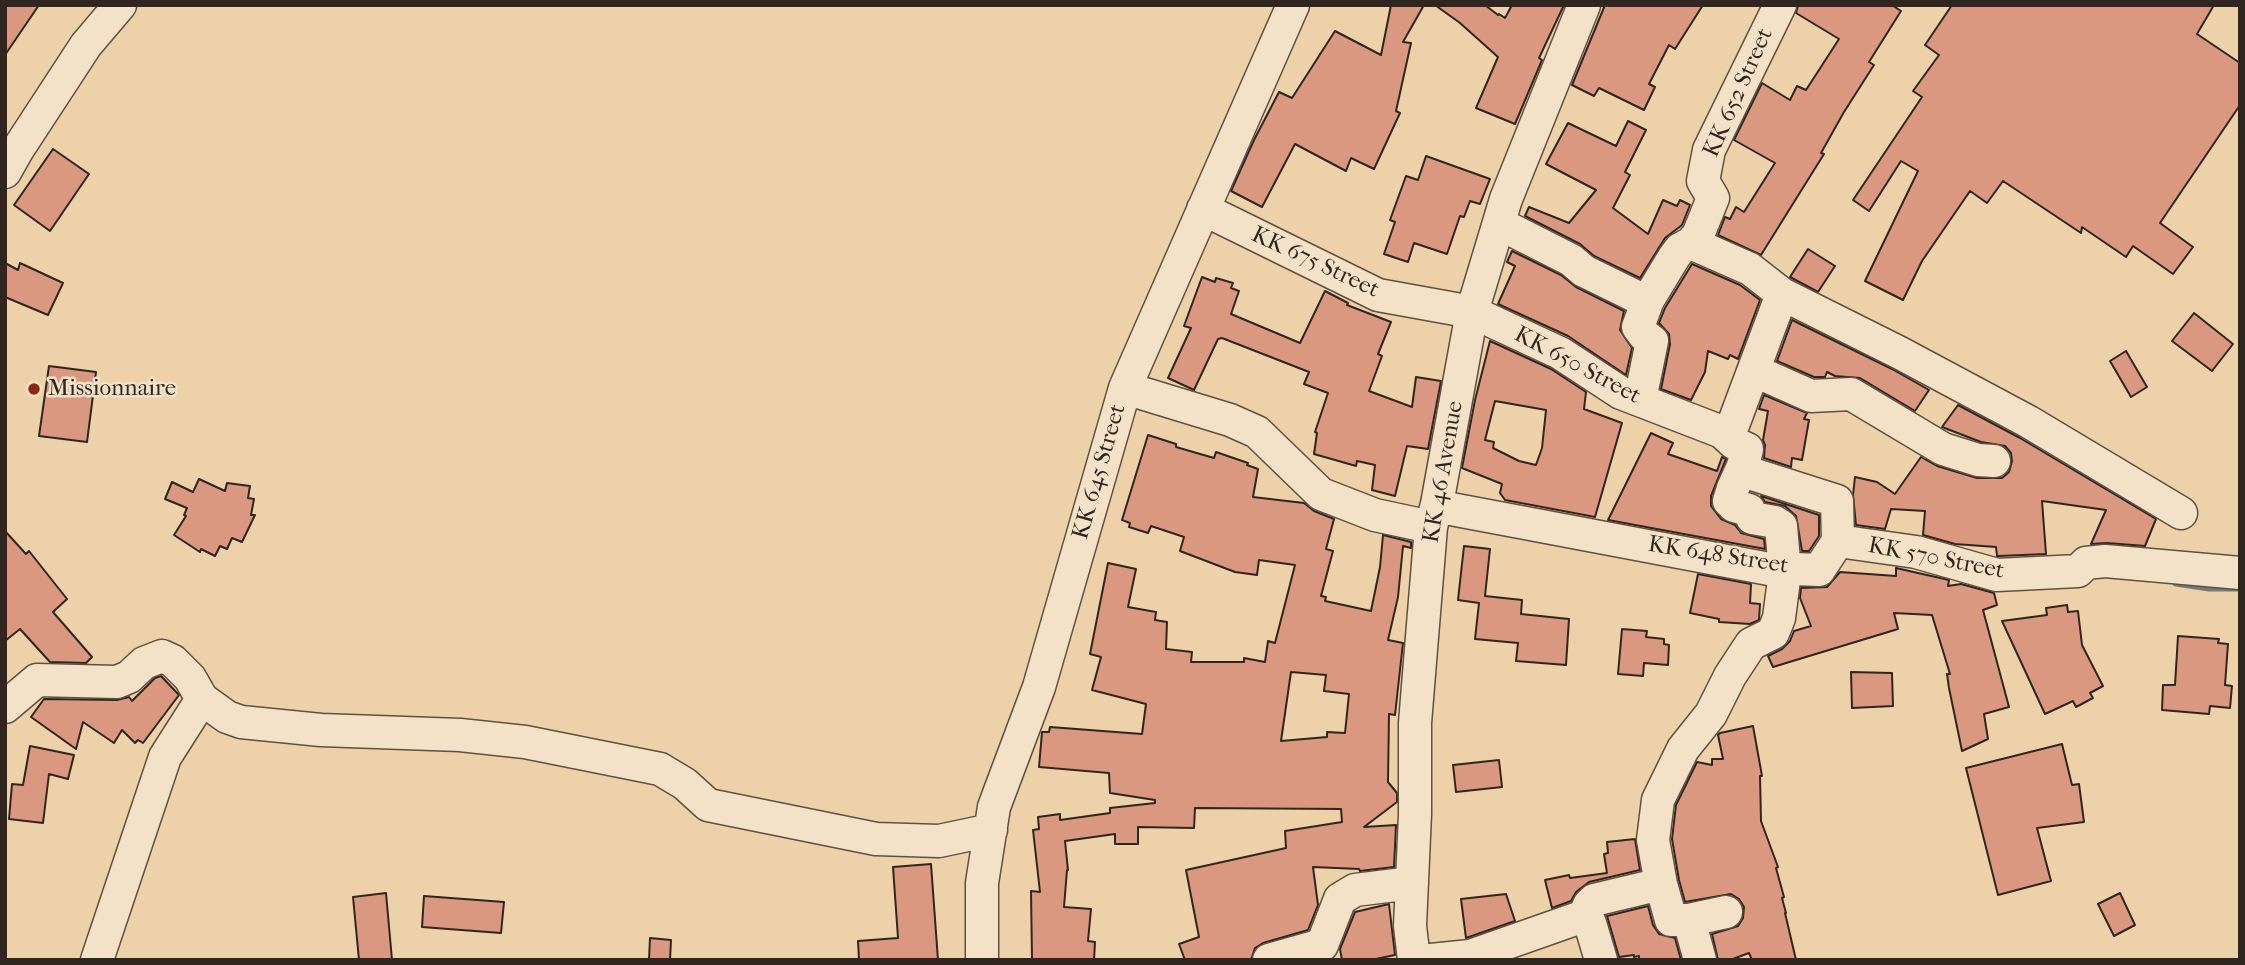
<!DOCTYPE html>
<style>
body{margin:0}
#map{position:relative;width:2245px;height:965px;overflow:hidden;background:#edd2a9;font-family:"IM FELL French Canon",serif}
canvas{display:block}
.frame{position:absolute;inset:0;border:7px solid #31251f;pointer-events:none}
</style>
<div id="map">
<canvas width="2245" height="965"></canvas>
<div class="frame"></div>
</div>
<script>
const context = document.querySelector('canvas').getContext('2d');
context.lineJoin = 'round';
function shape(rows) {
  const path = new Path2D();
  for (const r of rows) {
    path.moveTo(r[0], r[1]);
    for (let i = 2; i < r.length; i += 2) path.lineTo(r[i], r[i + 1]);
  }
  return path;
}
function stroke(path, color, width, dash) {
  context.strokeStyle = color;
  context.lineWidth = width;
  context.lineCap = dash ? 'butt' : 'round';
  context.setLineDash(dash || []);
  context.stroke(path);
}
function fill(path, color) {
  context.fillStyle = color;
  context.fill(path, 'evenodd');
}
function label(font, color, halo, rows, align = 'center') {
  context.font = font + ' "IM FELL French Canon",serif';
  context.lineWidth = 5;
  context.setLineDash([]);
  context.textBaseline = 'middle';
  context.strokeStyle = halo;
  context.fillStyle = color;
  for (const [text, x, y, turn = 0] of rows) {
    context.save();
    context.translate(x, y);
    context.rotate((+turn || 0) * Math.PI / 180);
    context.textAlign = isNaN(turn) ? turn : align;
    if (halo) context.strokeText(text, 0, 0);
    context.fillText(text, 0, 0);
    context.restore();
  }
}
const stream = shape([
 [2176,583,2209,588,2237,588]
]);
const building = shape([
 [5,5,39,5,5,55,5,5],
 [1391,5,1424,5,1403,42,1411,43,1396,111,1400,113,1374,169,1351,158,1346,171,1295,144,1262,207,1231,191,1254,140,1279,92,1292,98,1335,31,1381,55,1391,5],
 [1435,5,1485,5,1498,15,1499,14,1505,18,1512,5,1564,5,1539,58,1542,60,1515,124,1476,108,1498,57,1460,23,1435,5],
 [1605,5,1703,5,1675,49,1669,45,1649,84,1655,87,1644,110,1599,88,1594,96,1572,85,1605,5],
 [1798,5,1892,5,1901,11,1869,62,1874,65,1844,112,1821,153,1824,154,1761,255,1718,235,1725,217,1730,219,1736,207,1744,212,1775,163,1734,140,1762,83,1790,100,1797,86,1806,90,1839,39,1796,13,1798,5],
 [1952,5,2214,5,2197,34,2240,63,2240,105,2160,223,2193,247,2173,274,2133,246,2126,257,2082,227,2081,233,2003,181,1987,203,1970,191,1922,261,1903,300,1865,281,1918,171,1901,161,1869,211,1853,200,1922,97,1913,91,1939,55,1925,45,1952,5],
 [1628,121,1646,130,1625,172,1630,175,1613,208,1648,234,1663,200,1677,206,1680,200,1690,205,1682,225,1665,238,1640,278,1594,256,1580,244,1525,216,1529,207,1569,223,1596,190,1546,164,1568,123,1616,146,1628,121],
 [53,149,89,174,50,231,14,205,53,149],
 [1426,156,1490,179,1480,204,1470,201,1464,217,1460,216,1447,254,1414,243,1408,262,1384,254,1395,222,1390,220,1406,176,1418,180,1426,156],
 [1808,249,1835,266,1818,292,1790,277,1808,249],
 [1512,251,1561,275,1576,287,1624,311,1620,330,1632,348,1626,375,1568,336,1498,304,1515,266,1507,262,1512,251],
 [5,263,18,270,20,263,63,283,48,315,5,297,5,263],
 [1692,264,1740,285,1760,300,1738,359,1730,355,1728,359,1708,351,1705,372,1691,400,1661,389,1670,344,1669,334,1659,323,1665,308,1692,264],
 [1202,277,1215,282,1216,278,1233,283,1231,288,1239,291,1231,314,1300,343,1325,291,1348,303,1347,305,1391,322,1378,354,1382,356,1369,391,1412,407,1416,377,1441,381,1428,449,1407,446,1395,496,1372,490,1375,465,1357,461,1356,466,1314,454,1317,433,1315,432,1328,393,1304,384,1309,372,1222,338,1218,339,1194,390,1168,378,1191,328,1184,326,1202,277],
 [2194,313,2233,344,2212,371,2172,341,2194,313],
 [1792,320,1892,369,1929,390,1915,411,1860,378,1835,376,1827,372,1825,377,1814,377,1777,361,1792,320],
 [1490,341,1551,369,1586,392,1584,409,1622,423,1595,517,1505,500,1500,493,1502,484,1462,468,1475,400,1490,341],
 [1495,401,1546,410,1542,448,1536,465,1519,461,1493,448,1494,442,1485,440,1495,401],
 [2126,351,2147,387,2131,397,2110,361,2126,351],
 [49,366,96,372,87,442,39,436,49,366],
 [1764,395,1807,413,1804,419,1809,420,1802,460,1792,458,1791,467,1764,458,1765,445,1763,440,1768,411,1759,409,1764,395],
 [1958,405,2020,438,2156,519,2145,546,2107,543,2091,544,2106,510,2042,501,2046,554,1999,556,1997,556,1996,547,1955,544,1923,535,1925,511,1891,509,1885,529,1856,525,1853,495,1855,477,1877,482,1895,494,1921,457,1937,466,1977,478,2002,478,2009,472,2012,461,2011,453,2005,446,1981,442,1942,427,1958,405],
 [1651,433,1673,443,1668,454,1717,471,1722,457,1726,459,1711,496,1711,506,1721,519,1735,525,1741,533,1764,539,1765,549,1608,520,1651,433],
 [1148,435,1176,444,1176,447,1214,458,1216,452,1248,463,1247,465,1258,469,1253,497,1304,503,1314,511,1334,519,1326,549,1333,551,1321,596,1326,597,1325,601,1371,611,1380,567,1383,535,1411,542,1411,548,1403,546,1398,597,1388,640,1403,643,1395,715,1389,714,1388,782,1397,793,1397,802,1364,827,1396,825,1394,867,1360,871,1359,869,1313,867,1318,905,1308,930,1263,943,1255,948,1251,960,1185,960,1179,944,1199,937,1186,870,1286,848,1285,831,1342,822,1341,809,1195,808,1194,828,1138,827,1138,844,1115,844,1115,834,1065,841,1068,870,1067,870,1064,907,1091,909,1088,941,1095,942,1094,960,1032,960,1031,891,1040,892,1033,830,1039,829,1038,817,1060,814,1060,820,1110,813,1110,808,1155,803,1155,800,1110,793,1109,773,1039,767,1042,732,1049,732,1050,727,1142,734,1146,704,1092,690,1101,657,1090,654,1108,563,1136,569,1128,607,1156,612,1155,620,1167,622,1166,649,1192,652,1191,662,1244,662,1244,658,1265,662,1268,641,1275,643,1295,565,1259,560,1257,575,1235,572,1180,551,1184,537,1151,526,1148,533,1129,527,1130,523,1122,520,1148,435],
 [1291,672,1326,675,1324,691,1349,694,1345,733,1327,732,1327,737,1281,741,1291,672],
 [199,479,225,491,227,483,250,486,248,498,254,499,251,515,255,515,242,542,232,538,227,549,220,546,215,556,201,549,200,552,174,535,186,516,184,515,187,508,165,499,172,482,193,492,199,479],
 [1761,496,1819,515,1819,536,1809,551,1802,551,1796,516,1785,506,1765,502,1761,496],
 [5,531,26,554,29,551,67,599,53,612,92,657,86,663,50,662,20,629,5,641,5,531],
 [1464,546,1490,549,1485,596,1522,600,1521,614,1569,619,1566,665,1516,661,1518,643,1475,639,1479,603,1458,600,1464,546],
 [1896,568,1949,580,1948,586,1961,584,1994,593,1997,605,1983,610,2009,707,1984,714,1988,739,1962,751,1949,688,1947,674,1950,674,1932,615,1894,613,1898,629,1773,667,1768,656,1782,649,1790,641,1794,631,1811,626,1800,598,1801,588,1827,587,1840,572,1896,576,1896,568],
 [1698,574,1751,584,1750,603,1760,604,1759,620,1750,624,1719,622,1719,619,1690,613,1698,574],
 [2067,605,2068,612,2078,611,2082,645,2103,686,2090,693,2093,698,2076,707,2073,701,2045,714,2002,621,2047,615,2046,608,2067,605],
 [1622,629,1647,631,1646,637,1664,639,1664,644,1669,645,1668,665,1644,663,1643,676,1618,674,1622,629],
 [2178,636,2219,639,2218,643,2228,644,2225,685,2232,686,2230,708,2210,706,2209,714,2162,710,2163,685,2175,685,2178,636],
 [1851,672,1892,673,1893,706,1852,708,1851,672],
 [161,676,179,695,143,743,138,740,135,743,122,730,114,743,83,722,76,749,31,717,44,699,117,700,129,697,132,701,155,678,161,676],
 [1753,726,1762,776,1760,776,1761,821,1778,867,1776,868,1784,897,1782,898,1786,913,1785,913,1796,960,1752,960,1749,953,1730,960,1718,960,1712,934,1738,926,1743,918,1744,907,1739,899,1731,894,1685,902,1679,880,1672,839,1676,805,1697,762,1712,765,1712,759,1723,759,1718,735,1720,733,1753,726],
 [2062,744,2072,785,2079,784,2084,822,2037,828,2051,881,1998,895,1966,768,2062,744],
 [30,746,74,755,68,779,49,774,43,823,9,819,12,784,23,785,30,746],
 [1499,760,1502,787,1456,792,1453,765,1499,760],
 [1635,839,1640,870,1589,882,1576,892,1571,901,1552,908,1545,880,1569,875,1570,878,1607,873,1604,854,1608,853,1607,842,1635,839],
 [931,864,938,960,859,960,858,941,898,938,893,867,931,864],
 [386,893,392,960,359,960,353,897,386,893],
 [2120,893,2135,925,2114,936,2098,904,2120,893],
 [1506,894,1515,921,1466,938,1461,899,1506,894],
 [424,896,504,902,501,933,422,927,424,896],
 [1389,904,1395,955,1371,960,1342,960,1340,949,1355,912,1389,904],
 [1648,906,1653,925,1659,934,1675,938,1681,960,1639,960,1639,956,1634,957,1634,955,1619,957,1607,916,1648,906],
 [650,938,671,940,670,960,649,960,650,938]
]);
const minor = shape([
 [5,172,18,149,86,45,120,5],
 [1203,209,1378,295,1472,312,1560,353,1621,393,1722,432,1734,443,1747,449,1743,466,1746,472,1837,501,1838,541,1819,570,1795,569,1785,572,1451,509,1437,504],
 [1500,224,1571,260,1584,271,1637,297,1648,300],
 [1691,243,1750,269,1782,294,1900,353,2029,422,2181,513],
 [1755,371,1811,396,1851,394,1943,449,1978,460,1994,461],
 [1125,388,1230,420,1257,432,1321,494,1375,515,1431,527],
 [1640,400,1652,341,1644,335,1638,327,1648,300,1674,257,1680,249,1691,243,1698,235,1713,198,1703,181,1709,150,1780,5],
 [1722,432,1733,425,1782,294],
 [1838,541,1916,552,1997,575,2078,571,2086,563,2105,561,2240,573],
 [5,707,37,680,117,682,129,677,144,663,162,656,173,661,190,678,202,699,227,717,241,722,321,730,460,735,525,742,660,769,685,784,708,805,876,839,939,841,991,830],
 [1661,884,1671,920,1689,920,1726,912],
 [1584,916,1590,923,1601,960],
 [1689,920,1700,960],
 [97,960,165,757,202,699],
 [982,960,982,883,994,807,1039,687,1125,388,1293,5],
 [1269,960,1322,945,1340,899,1355,890,1412,883],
 [1414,960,1410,926,1415,814,1415,723,1431,527,1437,504,1472,312,1506,199,1584,5],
 [1431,960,1470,956,1584,916,1589,905,1594,900,1661,884,1653,840,1658,800,1683,749,1711,714,1730,676,1751,644,1773,633,1779,618,1785,572,1781,526,1775,522,1752,518,1749,510,1734,506,1729,501,1733,488,1743,466]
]);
const markers = [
 [34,389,7,"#8f2418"]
];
const streetNames = [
 ["KK 652 Street",1739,93,-66],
 ["KK 675 Street",1315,263,25],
 ["KK 650 Street",1577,366,28],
 ["KK 645 Street",1100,472,-74],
 ["KK 46 Avenue",1444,472,-80],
 ["KK 648 Street",1718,556,9],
 ["KK 570 Street",1936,559,11]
];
const poiNames = [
 ["Missionnaire",48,389]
];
stroke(stream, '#737b78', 7);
fill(building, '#d9987f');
stroke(building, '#31251f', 2);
stroke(minor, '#605042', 35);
stroke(minor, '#f3e2c7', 32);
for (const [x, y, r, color] of markers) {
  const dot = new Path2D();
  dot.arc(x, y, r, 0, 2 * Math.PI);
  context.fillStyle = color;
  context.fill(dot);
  stroke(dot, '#f3e2c7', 2.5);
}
label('23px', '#31251f', '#f3e2c7', streetNames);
label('23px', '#31251f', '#f3e2c7', poiNames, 'left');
</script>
